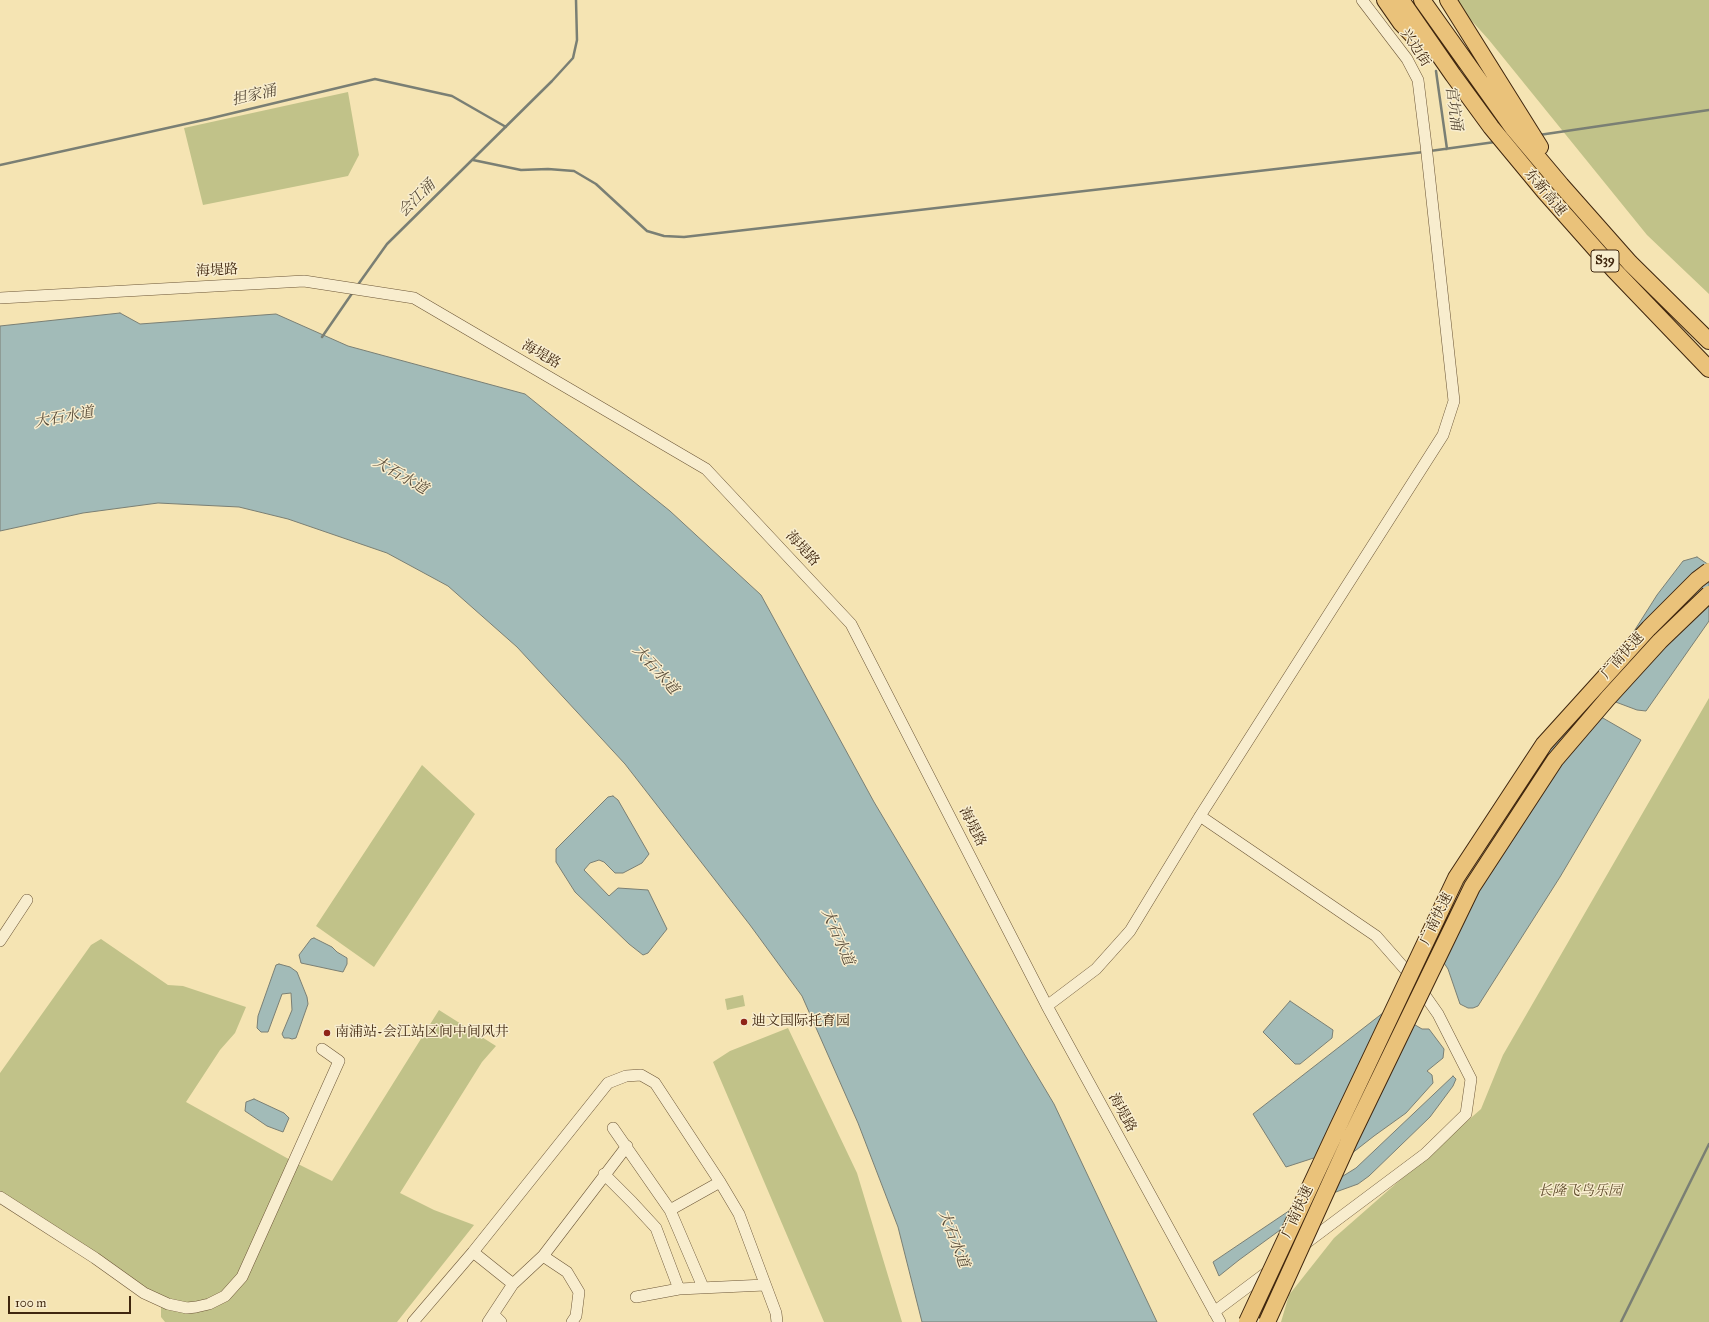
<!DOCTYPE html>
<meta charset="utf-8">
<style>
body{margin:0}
#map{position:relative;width:1709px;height:1322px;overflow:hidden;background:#f5e4b3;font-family:"IM FELL Great Primer",serif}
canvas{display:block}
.scale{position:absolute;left:8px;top:1296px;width:123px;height:18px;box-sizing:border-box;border:2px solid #3f260e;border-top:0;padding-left:5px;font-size:12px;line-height:14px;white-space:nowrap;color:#3f260e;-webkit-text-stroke:3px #f8edce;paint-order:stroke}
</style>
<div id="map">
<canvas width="1709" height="1322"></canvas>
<div class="scale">100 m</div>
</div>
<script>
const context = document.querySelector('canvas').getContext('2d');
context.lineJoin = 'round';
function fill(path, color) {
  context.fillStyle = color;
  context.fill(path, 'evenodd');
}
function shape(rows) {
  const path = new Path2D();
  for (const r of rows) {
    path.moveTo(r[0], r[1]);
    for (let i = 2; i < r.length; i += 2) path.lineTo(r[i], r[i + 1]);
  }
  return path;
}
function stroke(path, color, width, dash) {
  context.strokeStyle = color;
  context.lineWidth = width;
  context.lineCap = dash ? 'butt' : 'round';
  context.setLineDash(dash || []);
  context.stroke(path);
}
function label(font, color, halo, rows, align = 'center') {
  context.font = font + ' "IM FELL Great Primer","Noto Serif SC",serif';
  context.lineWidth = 3;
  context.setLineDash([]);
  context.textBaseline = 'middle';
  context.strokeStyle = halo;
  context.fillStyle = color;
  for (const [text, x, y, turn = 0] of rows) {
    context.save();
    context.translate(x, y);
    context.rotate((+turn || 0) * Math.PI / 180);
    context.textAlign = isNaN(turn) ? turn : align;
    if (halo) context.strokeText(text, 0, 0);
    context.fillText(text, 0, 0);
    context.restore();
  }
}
const green = shape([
 [1453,0,1709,0,1709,294,1647,235,1489,40],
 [348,92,359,155,348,176,203,205,184,128],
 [1709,698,1709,1322,1281,1322,1289,1295,1334,1238,1481,1109,1503,1055],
 [422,765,475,814,374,967,316,926],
 [101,939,168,985,183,986,246,1007,235,1033,220,1050,186,1102,294,1162,332,1181,439,1010,496,1046,482,1062,400,1193,434,1210,474,1225,397,1322,165,1322,161,1317,161,1300,0,1199,0,1073,91,945],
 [743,995,745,1006,727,1010,725,999],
 [788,1028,857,1173,902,1322,824,1322,713,1062,730,1051]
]);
const water = shape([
 [120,313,140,324,276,314,348,346,525,394,670,511,761,595,874,802,1054,1104,1157,1322,922,1322,898,1227,858,1123,802,996,750,925,625,764,517,647,448,586,387,553,288,519,239,507,158,503,83,513,0,531,0,326,120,313],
 [1697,557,1709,565,1709,621,1646,711,1637,710,1613,701,1601,691,1631,636,1657,595,1683,561,1697,557],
 [1582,706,1641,740,1560,877,1478,1006,1473,1008,1468,1008,1460,1004,1448,969,1436,951,1468,905,1555,740,1582,706],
 [613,796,618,800,649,854,642,863,623,873,615,873,604,862,599,860,590,863,584,870,609,896,618,888,648,890,667,929,648,953,643,955,629,944,575,892,556,862,556,849,608,797,613,796],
 [314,938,332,947,337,952,347,958,347,964,343,972,301,963,299,955,311,939,314,938],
 [279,964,290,967,297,972,307,997,308,1004,296,1038,292,1039,289,1038,284,1038,282,1034,292,1010,291,993,282,994,268,1032,261,1032,257,1028,258,1016,276,965,279,964],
 [1290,1001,1333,1030,1332,1038,1300,1064,1295,1064,1263,1032,1290,1001],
 [1388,1009,1422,1029,1429,1029,1444,1049,1443,1058,1427,1071,1432,1075,1433,1083,1406,1113,1374,1136,1351,1154,1329,1153,1286,1167,1253,1114,1388,1009],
 [1453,1076,1456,1079,1453,1086,1430,1117,1369,1176,1358,1184,1333,1193,1313,1206,1239,1260,1219,1276,1213,1262,1314,1194,1356,1168,1453,1076],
 [254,1099,284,1113,289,1118,283,1132,267,1126,245,1111,246,1102,254,1099]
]);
const stream = shape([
 [1436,71,1447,149],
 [1539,135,1709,110],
 [1430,151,1495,142],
 [473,160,521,170,548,169,574,171,596,184,647,231,664,236,684,237,1424,152],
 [0,165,208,119,375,79,452,96,506,127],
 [357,286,387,244,552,81,573,58,577,40,576,0],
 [322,337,353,292],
 [1621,1322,1709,1144]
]);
const minor = shape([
 [0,298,304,281,414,298,706,469,851,624,1047,1006,1220,1322],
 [1200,816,1376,936,1412,977,1438,1014,1471,1079,1466,1114,1425,1154,1214,1312],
 [0,941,27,900],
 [1047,1006,1096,969,1130,931,1200,816,1443,435,1454,401,1426,145,1418,80,1407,59,1362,0],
 [613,1128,670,1210,703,1287],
 [604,1174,632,1202,656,1228,679,1289],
 [0,1197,95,1258,144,1293,168,1304,187,1308,196,1307,209,1304,225,1296,242,1277,339,1061,322,1049],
 [670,1210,720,1182],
 [473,1252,513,1284],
 [543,1256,567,1272,579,1292,576,1316,572,1322],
 [636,1297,679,1289,765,1285],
 [494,1315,501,1322],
 [413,1322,473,1252,608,1083,626,1076,641,1075,655,1083,720,1182,739,1214,776,1313,777,1322],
 [488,1322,513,1284,543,1256,627,1146]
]);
const highway = shape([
 [1385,0,1401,23,1422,45],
 [1401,0,1453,75,1491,127,1544,191,1614,270,1709,369],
 [1422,0,1513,128,1561,185,1630,263,1709,341],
 [1448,0,1540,147]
]);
const highwayBridge = shape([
 [1247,1322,1337,1129,1456,878,1544,744,1649,628,1697,580,1709,571],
 [1267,1322,1350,1139,1472,887,1555,760,1608,698,1660,641,1709,594]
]);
const markers = [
 [744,1022,4,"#8f2418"],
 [327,1033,4,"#8f2418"]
];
const shields = [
 [1605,261,28]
];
const shieldNames = [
 ["S39",1605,261]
];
const streetNames = [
 ["兴边街",1415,48,57],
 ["东新高速",1545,193,50],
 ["海堤路",217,271,-3],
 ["海堤路",541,355,30],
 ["海堤路",802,549,47],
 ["广南快速",1623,656,-48],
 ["海堤路",972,827,63],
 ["广南快速",1437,919,-64],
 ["海堤路",1122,1113,61],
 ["广南快速",1298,1212,-65]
];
const poiNames = [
 ["迪文国际托育园",752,1022],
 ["南浦站-会江站区间中间风井",335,1033]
];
const parkNames = [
 ["长隆飞鸟乐园",1580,1192]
];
const waterNames = [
 ["担家涌",254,96,-13],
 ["官坑涌",1453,108,82],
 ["会江涌",417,199,-45],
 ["大石水道",64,418,-10],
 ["大石水道",400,476,30],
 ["大石水道",655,670,48],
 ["大石水道",837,937,67],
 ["大石水道",953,1239,69]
];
fill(green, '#c1c289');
fill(water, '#a2bbb8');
stroke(water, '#7a7f74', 1);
stroke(stream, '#7a7f74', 2.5);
stroke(minor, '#6c5637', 12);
stroke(highway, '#3f260e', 18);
stroke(minor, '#f8edce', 11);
stroke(highway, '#eac27a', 16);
stroke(highwayBridge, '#3f260e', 18, []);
stroke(highwayBridge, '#eac27a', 16);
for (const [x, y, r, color] of markers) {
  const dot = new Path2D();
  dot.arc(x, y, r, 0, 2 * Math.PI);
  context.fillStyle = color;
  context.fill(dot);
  stroke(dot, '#f8edce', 1.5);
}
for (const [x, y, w] of shields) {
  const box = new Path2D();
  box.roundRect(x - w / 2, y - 11, w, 22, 3);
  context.fillStyle = '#f8edce';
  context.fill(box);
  stroke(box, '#3f260e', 1);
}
label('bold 13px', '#3f260e', null, shieldNames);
label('14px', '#3f260e', '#f8edce', streetNames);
label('14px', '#3f260e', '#f8edce', poiNames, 'left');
label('italic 14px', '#604d2d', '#f8edce', parkNames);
label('italic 15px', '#584b38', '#f8edce', waterNames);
</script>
